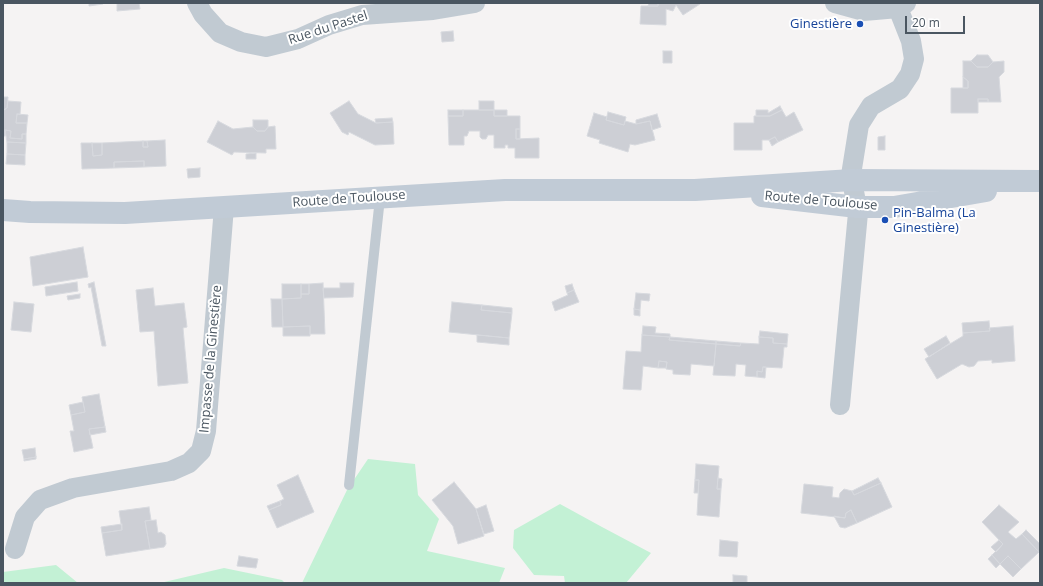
<!DOCTYPE html>
<meta charset="utf-8">
<style>
body{margin:0}
#map{position:relative;width:1043px;height:586px;overflow:hidden;background:#f5f3f3;font-family:"Open Sans",sans-serif}
canvas{display:block}
.frame{position:absolute;inset:0;border:4px solid #4a5661;pointer-events:none}
.scale{position:absolute;left:905px;top:16px;width:60px;height:18px;box-sizing:border-box;border:2px solid #4a5661;border-top:0;padding-left:5px;font-size:12px;line-height:14px;white-space:nowrap;color:#4a5661;-webkit-text-stroke:3px #fff;paint-order:stroke}
</style>
<div id="map">
<canvas width="1043" height="586"></canvas>
<div class="frame"></div>
<div class="scale">20 m</div>
</div>
<script>
const context = document.querySelector('canvas').getContext('2d');
context.lineJoin = 'round';
function fill(path, color) {
  context.fillStyle = color;
  context.fill(path, 'evenodd');
}
function shape(rows) {
  const path = new Path2D();
  for (const r of rows) {
    path.moveTo(r[0], r[1]);
    for (let i = 2; i < r.length; i += 2) path.lineTo(r[i], r[i + 1]);
  }
  return path;
}
function stroke(path, color, width, dash) {
  context.strokeStyle = color;
  context.lineWidth = width;
  context.lineCap = dash ? 'butt' : 'round';
  context.setLineDash(dash || []);
  context.stroke(path);
}
function label(font, color, halo, rows, align = 'center') {
  context.font = font + ' "Open Sans",sans-serif';
  context.lineWidth = 4;
  context.setLineDash([]);
  context.textBaseline = 'middle';
  context.strokeStyle = halo;
  context.fillStyle = color;
  for (const [text, x, y, turn = 0] of rows) {
    context.save();
    context.translate(x, y);
    context.rotate((+turn || 0) * Math.PI / 180);
    context.textAlign = isNaN(turn) ? turn : align;
    if (halo) context.strokeText(text, 0, 0);
    context.fillText(text, 0, 0);
    context.restore();
  }
}
const green = shape([
 [368,459,415,464,418,495,439,519,427,551,505,568,499,583,302,583,347,490],
 [560,504,602,527,651,553,626,583,565,583,564,576,534,575,513,548,514,530],
 [56,565,78,583,3,583,3,572],
 [224,568,282,580,285,583,160,583]
]);
const building = shape([
 [89,3,103,3,103,4,89,6,89,3],
 [117,3,139,3,140,9,117,11,117,3],
 [649,3,658,3,658,6,648,6,649,3],
 [658,3,699,3,700,4,683,15,676,5,673,11,666,9,666,25,640,24,641,6,658,6,658,3],
 [453,31,454,41,442,42,441,32,453,31],
 [663,51,672,51,672,63,663,63,663,51],
 [977,55,988,55,993,62,988,67,977,67,971,61,977,55],
 [963,61,971,61,977,67,988,67,993,62,1004,61,1004,72,999,77,1001,102,988,102,988,99,978,99,978,113,951,113,951,88,968,88,968,81,963,77,963,61],
 [963,77,968,81,968,88,963,88,963,77],
 [3,97,8,97,7,108,4,110,3,110,3,97],
 [978,99,988,99,988,102,978,102,978,99],
 [8,101,21,102,20,114,17,114,16,123,27,123,26,134,22,134,22,139,10,138,11,131,5,130,5,136,3,136,3,110,7,108,8,101],
 [349,101,358,114,376,123,393,122,394,144,375,145,349,132,348,135,342,132,330,113,349,101],
 [479,101,494,101,494,110,479,110,479,101],
 [780,106,782,110,770,116,756,116,756,110,768,110,768,113,780,106],
 [448,110,463,110,463,116,448,116,448,110],
 [463,110,494,110,494,116,520,116,520,129,516,129,516,139,539,138,539,158,515,158,515,148,508,148,508,145,505,145,505,148,494,148,494,135,488,135,486,139,482,139,480,137,480,131,469,131,467,136,464,136,464,145,449,145,448,116,463,116,463,110],
 [494,110,507,110,507,116,494,116,494,110],
 [782,110,786,117,794,112,803,130,778,142,775,137,769,140,762,140,762,150,734,150,734,123,754,123,754,116,770,116,782,110],
 [608,112,626,117,624,125,606,120,608,112],
 [594,113,607,117,606,120,624,125,625,121,636,124,650,121,655,140,635,145,630,144,628,152,599,143,600,140,587,136,594,113],
 [17,114,28,115,27,123,16,123,17,114],
 [657,114,661,127,652,130,650,121,636,124,636,120,657,114],
 [392,118,393,122,376,123,375,119,392,118],
 [253,120,268,120,268,127,265,131,257,131,253,127,253,120],
 [218,121,233,129,253,127,257,131,265,131,268,127,275,126,276,149,266,149,266,153,234,152,232,155,207,142,218,121],
 [516,129,520,129,520,139,516,139,516,129],
 [5,130,11,131,10,138,22,139,22,134,26,134,26,143,7,142,5,130],
 [885,136,885,150,878,150,878,137,885,136],
 [775,137,778,142,772,146,769,140,775,137],
 [165,140,166,166,144,167,144,161,114,162,114,168,82,169,81,143,92,143,93,156,102,155,102,143,143,141,143,147,148,147,147,141,165,140],
 [143,141,147,141,148,147,143,147,143,141],
 [7,142,26,143,25,155,7,154,7,142],
 [92,143,102,143,102,155,93,156,92,143],
 [256,153,256,159,246,159,246,154,256,153],
 [7,154,25,155,25,165,6,164,7,154],
 [144,161,144,167,114,168,114,162,144,161],
 [200,168,200,177,188,178,187,169,200,168],
 [83,247,88,277,33,286,30,257,83,247],
 [77,282,78,291,46,296,45,287,77,282],
 [94,282,106,346,102,346,91,287,89,288,88,284,94,282],
 [323,283,325,334,310,334,310,326,283,327,282,299,301,298,301,294,309,294,309,284,323,283],
 [340,283,354,283,353,297,324,298,323,288,340,288,340,283],
 [282,284,301,284,301,298,282,299,282,284],
 [301,284,309,284,309,294,301,294,301,284],
 [572,284,574,290,567,293,565,286,572,284],
 [153,288,155,306,184,303,187,327,183,328,188,383,158,386,154,331,140,332,136,290,153,288],
 [574,290,579,302,555,311,552,302,568,295,567,293,574,290],
 [636,293,650,294,649,301,641,300,640,310,634,309,636,293],
 [80,294,80,298,68,300,67,296,80,294],
 [271,299,282,299,283,327,272,327,271,299],
 [14,302,34,304,31,332,11,330,14,302],
 [452,302,482,305,481,310,512,313,509,338,449,332,452,302],
 [482,305,512,308,512,313,481,310,482,305],
 [634,309,640,310,640,316,634,315,634,309],
 [989,321,990,331,963,333,962,323,989,321],
 [310,326,310,336,283,336,283,327,310,326],
 [643,326,656,327,655,333,670,334,670,337,642,335,643,326],
 [1013,326,1015,361,992,363,992,360,978,361,974,366,969,367,962,364,937,379,925,359,963,336,963,333,990,331,989,328,1013,326],
 [760,331,788,334,787,344,773,343,773,338,759,337,760,331],
 [477,335,509,338,509,345,477,342,477,335],
 [642,335,670,337,669,340,716,344,714,366,691,364,690,375,673,374,673,370,666,369,667,362,659,361,658,368,643,366,641,390,623,389,626,351,641,352,642,335],
 [946,336,950,343,929,357,924,349,946,336],
 [670,337,716,341,716,344,669,340,670,337],
 [759,337,773,338,773,343,787,344,787,347,784,347,782,368,763,367,762,372,757,371,757,377,745,376,746,365,736,364,735,376,713,375,716,344,740,346,741,343,759,344,759,337],
 [716,341,741,343,740,346,716,344,716,341],
 [659,361,667,362,666,368,658,368,659,361],
 [763,367,766,367,765,378,757,377,757,371,762,372,763,367],
 [99,394,105,427,89,429,93,448,74,452,70,431,74,431,71,415,85,412,82,397,99,394],
 [83,402,85,412,71,415,69,405,83,402],
 [105,427,106,432,90,435,89,429,105,427],
 [35,448,36,457,24,459,22,450,35,448],
 [36,457,36,459,24,461,24,459,36,457],
 [696,464,719,466,717,489,721,489,719,517,697,515,699,480,695,480,696,464],
 [298,475,314,512,277,528,269,510,281,505,280,501,284,499,277,485,298,475],
 [718,478,722,479,721,489,717,489,718,478],
 [878,478,881,483,854,495,852,491,878,478],
 [695,480,699,480,698,493,694,493,695,480],
 [454,482,476,509,484,536,458,544,453,526,432,500,454,482],
 [881,483,892,507,857,523,851,510,846,513,845,518,801,513,804,484,833,487,832,497,839,498,840,493,844,489,852,491,854,495,881,483],
 [280,501,281,505,269,510,267,506,280,501],
 [486,505,494,531,484,534,476,509,486,505],
 [999,505,1019,522,1008,532,1016,539,1022,534,1039,552,1021,569,1008,556,1000,564,992,555,1003,544,982,522,999,505],
 [149,507,151,520,145,521,150,549,106,556,102,533,122,530,119,511,149,507],
 [851,510,857,523,845,528,840,527,834,516,845,518,846,513,851,510],
 [156,520,158,533,161,532,165,535,166,544,164,547,150,549,145,521,156,520],
 [122,524,122,530,102,533,101,527,122,524],
 [1026,530,1040,544,1039,552,1022,534,1026,530],
 [720,540,738,542,737,557,719,556,720,540],
 [999,540,1003,544,996,552,991,547,999,540],
 [992,555,1000,564,996,568,988,559,992,555],
 [239,556,258,559,256,568,237,566,239,556],
 [1008,556,1021,569,1013,577,1000,564,1008,556],
 [733,575,747,576,747,583,733,583,733,575]
]);
const lane = shape([
 [349,485,380,198]
]);
const street = shape([
 [197,3,203,14,220,33,241,42,266,47,298,39,329,25,362,15,433,10,475,3],
 [835,3,864,11,898,8,906,3],
 [840,405,858,213,851,175,859,125,871,106,900,89,910,74,914,59,911,41,898,8],
 [15,549,25,517,40,500,73,488,171,471,189,463,201,451,206,431,224,207]
]);
const secondary = shape([
 [762,196,857,207,894,207,986,191],
 [3,210,30,212,125,213,505,190,695,190,852,180,1040,181]
]);
const markers = [
 [860,24,4,"#1a4fb4"],
 [885,220,4,"#1a4fb4"]
];
const transitNames = [
 ["Ginestière",852,24],
 ["Pin-Balma (La",893,213,"left"],
 ["Ginestière)",893,228,"left"]
];
const streetNames = [
 ["Rue du Pastel",328,28,-18],
 ["Route de Toulouse",349,199,-4],
 ["Route de Toulouse",821,201,5],
 ["Impasse de la Ginestière",211,359,-85]
];
fill(green, '#c3f1d5');
fill(building, '#cdcfd5');
stroke(building, '#d7d9de', 1);
stroke(lane, '#c1cad2', 10);
stroke(street, '#c1cad2', 20);
stroke(secondary, '#c1cbd6', 22);
for (const [x, y, r, color] of markers) {
  const dot = new Path2D();
  dot.arc(x, y, r, 0, 2 * Math.PI);
  context.fillStyle = color;
  context.fill(dot);
  stroke(dot, '#fff', 1.5);
}
label('13px', '#164399', '#fff', transitNames, 'right');
label('13px', '#4a5661', '#fff', streetNames);
</script>
